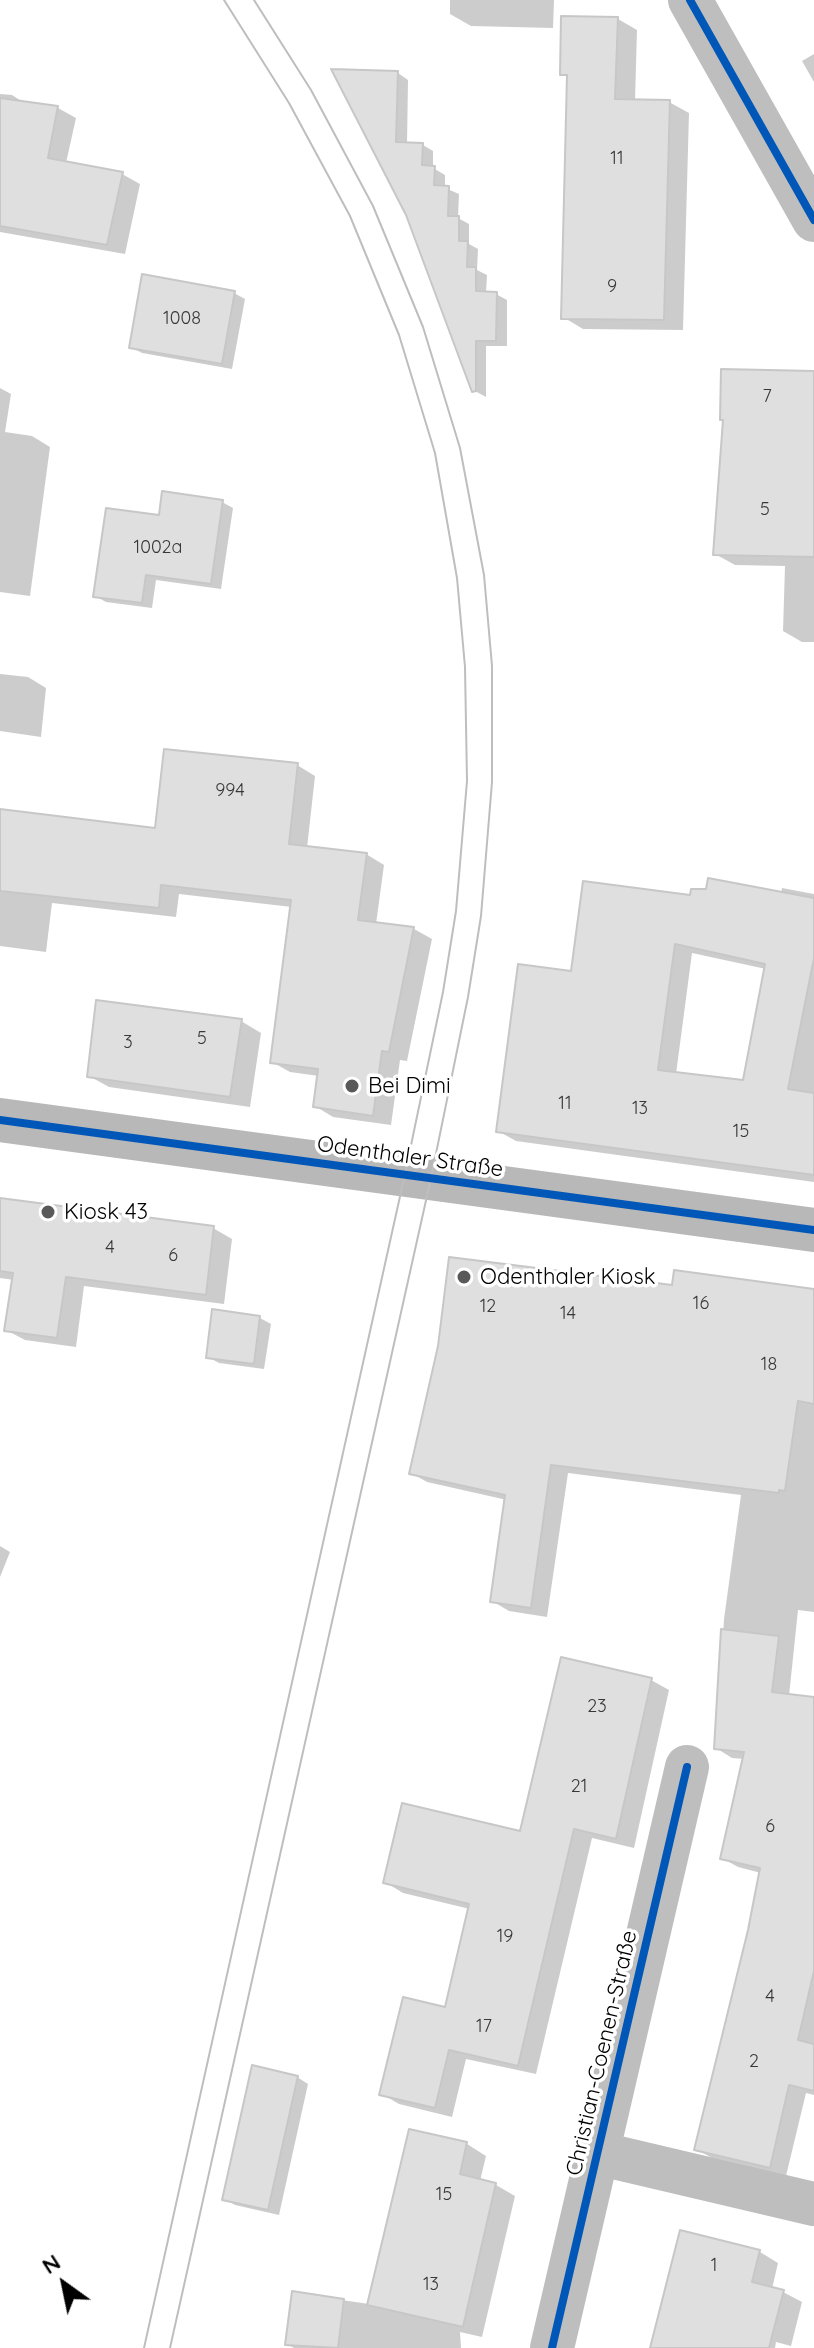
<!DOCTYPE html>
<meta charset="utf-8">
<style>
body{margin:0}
#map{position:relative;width:814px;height:2348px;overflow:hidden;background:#fff;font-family:Quicksand,sans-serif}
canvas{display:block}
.north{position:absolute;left:24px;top:2244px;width:80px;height:80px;-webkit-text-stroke:6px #fff;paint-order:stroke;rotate:327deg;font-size:22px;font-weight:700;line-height:32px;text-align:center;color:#000}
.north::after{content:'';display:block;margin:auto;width:28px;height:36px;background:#000;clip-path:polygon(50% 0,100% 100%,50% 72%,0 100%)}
</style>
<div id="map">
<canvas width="814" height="2348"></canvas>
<div class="north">N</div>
</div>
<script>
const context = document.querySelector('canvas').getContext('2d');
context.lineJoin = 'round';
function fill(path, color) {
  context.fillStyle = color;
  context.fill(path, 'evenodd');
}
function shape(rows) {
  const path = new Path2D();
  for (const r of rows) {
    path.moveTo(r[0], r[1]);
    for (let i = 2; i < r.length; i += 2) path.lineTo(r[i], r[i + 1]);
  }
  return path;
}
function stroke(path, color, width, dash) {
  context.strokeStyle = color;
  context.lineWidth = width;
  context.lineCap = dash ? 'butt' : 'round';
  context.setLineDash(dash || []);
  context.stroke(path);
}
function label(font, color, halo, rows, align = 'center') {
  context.font = font + ' Quicksand,sans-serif';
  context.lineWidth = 7;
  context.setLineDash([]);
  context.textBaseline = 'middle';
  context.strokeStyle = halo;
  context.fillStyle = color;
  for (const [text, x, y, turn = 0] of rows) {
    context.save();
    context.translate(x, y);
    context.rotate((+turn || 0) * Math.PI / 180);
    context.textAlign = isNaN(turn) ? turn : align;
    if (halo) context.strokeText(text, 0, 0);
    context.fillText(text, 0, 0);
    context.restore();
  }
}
const shadow = shape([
 [450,0,554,0,553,28,471,26,450,14],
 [618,19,637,30,635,101,669,102,689,113,683,330,583,329,563,317,569,78,562,74],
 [814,54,814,82,802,61],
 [335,71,398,73,408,80,407,144,423,145,433,151,433,168,445,175,445,188,459,194,458,218,469,224,469,244,478,249,477,270,487,275,486,293,496,294,507,300,507,346,486,346,486,397,473,390,407,214],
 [0,94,12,95,23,102,58,108,76,118,66,163,122,174,140,184,125,254,0,232],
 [234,293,245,299,232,369,142,353,131,347],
 [814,373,814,642,802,642,783,631,785,566,735,565,715,554],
 [0,388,11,394,5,432,32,436,50,447,30,596,0,592],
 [222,502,233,508,221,589,156,580,152,608,106,602,95,596,161,517],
 [0,674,28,677,46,688,41,737,0,731],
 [297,765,315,776,307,848,366,854,384,865,376,924,414,929,432,939,407,1061,400,1060,391,1125,333,1117,315,1106,319,1076,290,1072,272,1062,292,907,179,894,176,917,52,903,46,952,0,946,0,811,157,831],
 [782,888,814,894,814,1182,516,1141,498,1131,573,973,691,897,781,894],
 [692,953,766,969,745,1082,676,1074],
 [241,1021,261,1033,250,1107,109,1087,89,1076],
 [0,1199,213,1228,232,1239,224,1304,84,1286,76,1347,25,1340,6,1330,14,1280,0,1278],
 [674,1287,814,1291,814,1612,798,1610,789,1696,814,1699,814,2095,806,2093,786,2176,712,2158,696,2149,750,1931,761,1873,738,1867,722,1858,745,1759,732,1758,716,1748,724,1619,741,1495,568,1473,547,1617,509,1611,492,1601,507,1500,427,1482,411,1473],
 [214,1311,260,1318,271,1324,264,1369,219,1363,208,1357],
 [0,1546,10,1552,0,1577],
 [651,1680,669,1690,634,1848,592,1838,536,2074,466,2059,452,2117,399,2104,382,2094,446,2009,470,1909,403,1893,385,1882,521,1833],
 [297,2077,308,2084,279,2215,235,2205,225,2199],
 [411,2131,467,2144,486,2156,480,2181,496,2185,515,2196,482,2337,460,2332,461,2348,294,2348,287,2344,294,2293,369,2304],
 [681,2232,760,2252,778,2263,772,2289,783,2292,802,2302,791,2346,776,2342,775,2348,653,2348]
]);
const building = shape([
 [561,16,618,17,615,99,670,100,664,320,561,319,567,75,560,75,561,16],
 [331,69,398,71,396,142,423,143,422,165,435,166,434,185,449,186,448,216,459,216,459,241,468,241,467,267,476,267,476,291,497,292,496,341,476,341,476,391,472,392,406,215,331,69],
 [0,98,58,106,48,158,123,172,107,245,0,226,0,98],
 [142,274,235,291,222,364,129,348,142,274],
 [721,369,814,371,814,557,713,555,723,420,720,420,721,369],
 [162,491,223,500,211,584,146,575,142,603,93,597,106,508,159,515,162,491],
 [164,749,298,763,289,844,367,853,358,920,414,927,389,1052,382,1051,373,1116,313,1107,318,1069,270,1063,291,900,161,885,159,908,0,891,0,809,155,828,164,749],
 [708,878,814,898,814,958,788,1089,814,1093,814,1175,496,1132,518,964,571,971,583,881,690,895,691,889,706,889,708,878],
 [675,944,765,964,743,1080,658,1070,675,944],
 [96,1000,242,1019,230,1097,87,1077,96,1000],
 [0,1198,214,1226,206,1295,66,1277,57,1338,4,1331,13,1273,0,1271,0,1198],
 [449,1257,672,1285,674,1270,814,1289,814,1404,798,1401,785,1491,779,1490,779,1493,551,1465,531,1608,490,1602,505,1495,409,1474,438,1346,449,1257],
 [212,1309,260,1316,254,1364,206,1358,212,1309],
 [721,1629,779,1636,772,1692,814,1697,814,1971,798,2040,814,2044,814,2091,789,2085,770,2168,694,2150,748,1930,760,1868,720,1859,744,1752,714,1749,721,1629],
 [561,1657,652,1678,616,1839,574,1829,518,2066,449,2050,435,2108,379,2095,403,1997,445,2007,469,1904,383,1883,402,1803,520,1831,561,1657],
 [252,2065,298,2076,268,2210,222,2200,252,2065],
 [409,2129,467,2142,460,2174,496,2183,463,2327,367,2305,409,2129],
 [680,2230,760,2250,752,2282,784,2290,769,2348,650,2348,680,2230],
 [292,2291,344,2299,338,2348,285,2345,292,2291]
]);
const street = shape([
 [690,0,814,220],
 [597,2153,814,2204],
 [552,2348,687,1767]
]);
const secondary = shape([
 [0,1120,814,1230]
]);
const tram = shape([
 [144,2348,405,1174,443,992,456,911,467,781,465,667,457,578,435,453,399,335,350,216,289,103,224,0],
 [170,2348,431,1178,468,997,481,916,492,782,492,666,484,575,460,448,423,327,373,206,311,90,254,0]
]);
const cycleway = shape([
 [690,0,814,220],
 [0,1120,814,1230],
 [552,2348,687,1767]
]);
const markers = [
 [352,1086,8,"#595959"],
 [48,1212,8,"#595959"],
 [464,1277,8,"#595959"]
];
const numberNames = [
 ["11",617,159],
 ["9",612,287],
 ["1008",182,319],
 ["7",767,397],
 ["5",765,510],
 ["1002a",158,548],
 ["994",230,791],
 ["5",202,1039],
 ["3",128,1043],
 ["11",565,1104],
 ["13",640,1109],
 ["15",741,1132],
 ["4",110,1248],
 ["6",173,1256],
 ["16",701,1304],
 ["12",488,1307],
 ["14",568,1314],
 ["18",769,1365],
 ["23",597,1707],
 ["21",579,1787],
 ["6",770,1827],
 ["19",505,1937],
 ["4",770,1997],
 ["17",484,2027],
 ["2",754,2062],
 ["15",444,2195],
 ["1",714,2266],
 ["13",431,2285]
];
const poiNames = [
 ["Bei Dimi",368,1086],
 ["Kiosk 43",64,1212],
 ["Odenthaler Kiosk",480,1277]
];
const streetNames = [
 ["Odenthaler Straße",410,1157,8],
 ["Christian-Coenen-Straße",602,2053,-77]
];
fill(shadow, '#0003');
fill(building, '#dfdfdf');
stroke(building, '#c7c7c7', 2);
stroke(street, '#bebebe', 44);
stroke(secondary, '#b8b8b8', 44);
stroke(tram, '#bebebe', 2);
stroke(cycleway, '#0057b8', 8);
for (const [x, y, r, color] of markers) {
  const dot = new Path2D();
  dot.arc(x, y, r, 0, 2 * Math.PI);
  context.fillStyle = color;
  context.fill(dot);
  stroke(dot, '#fff', 3);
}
label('18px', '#383838', null, numberNames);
label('22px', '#000', '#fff', poiNames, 'left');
label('22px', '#000', '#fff', streetNames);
</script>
